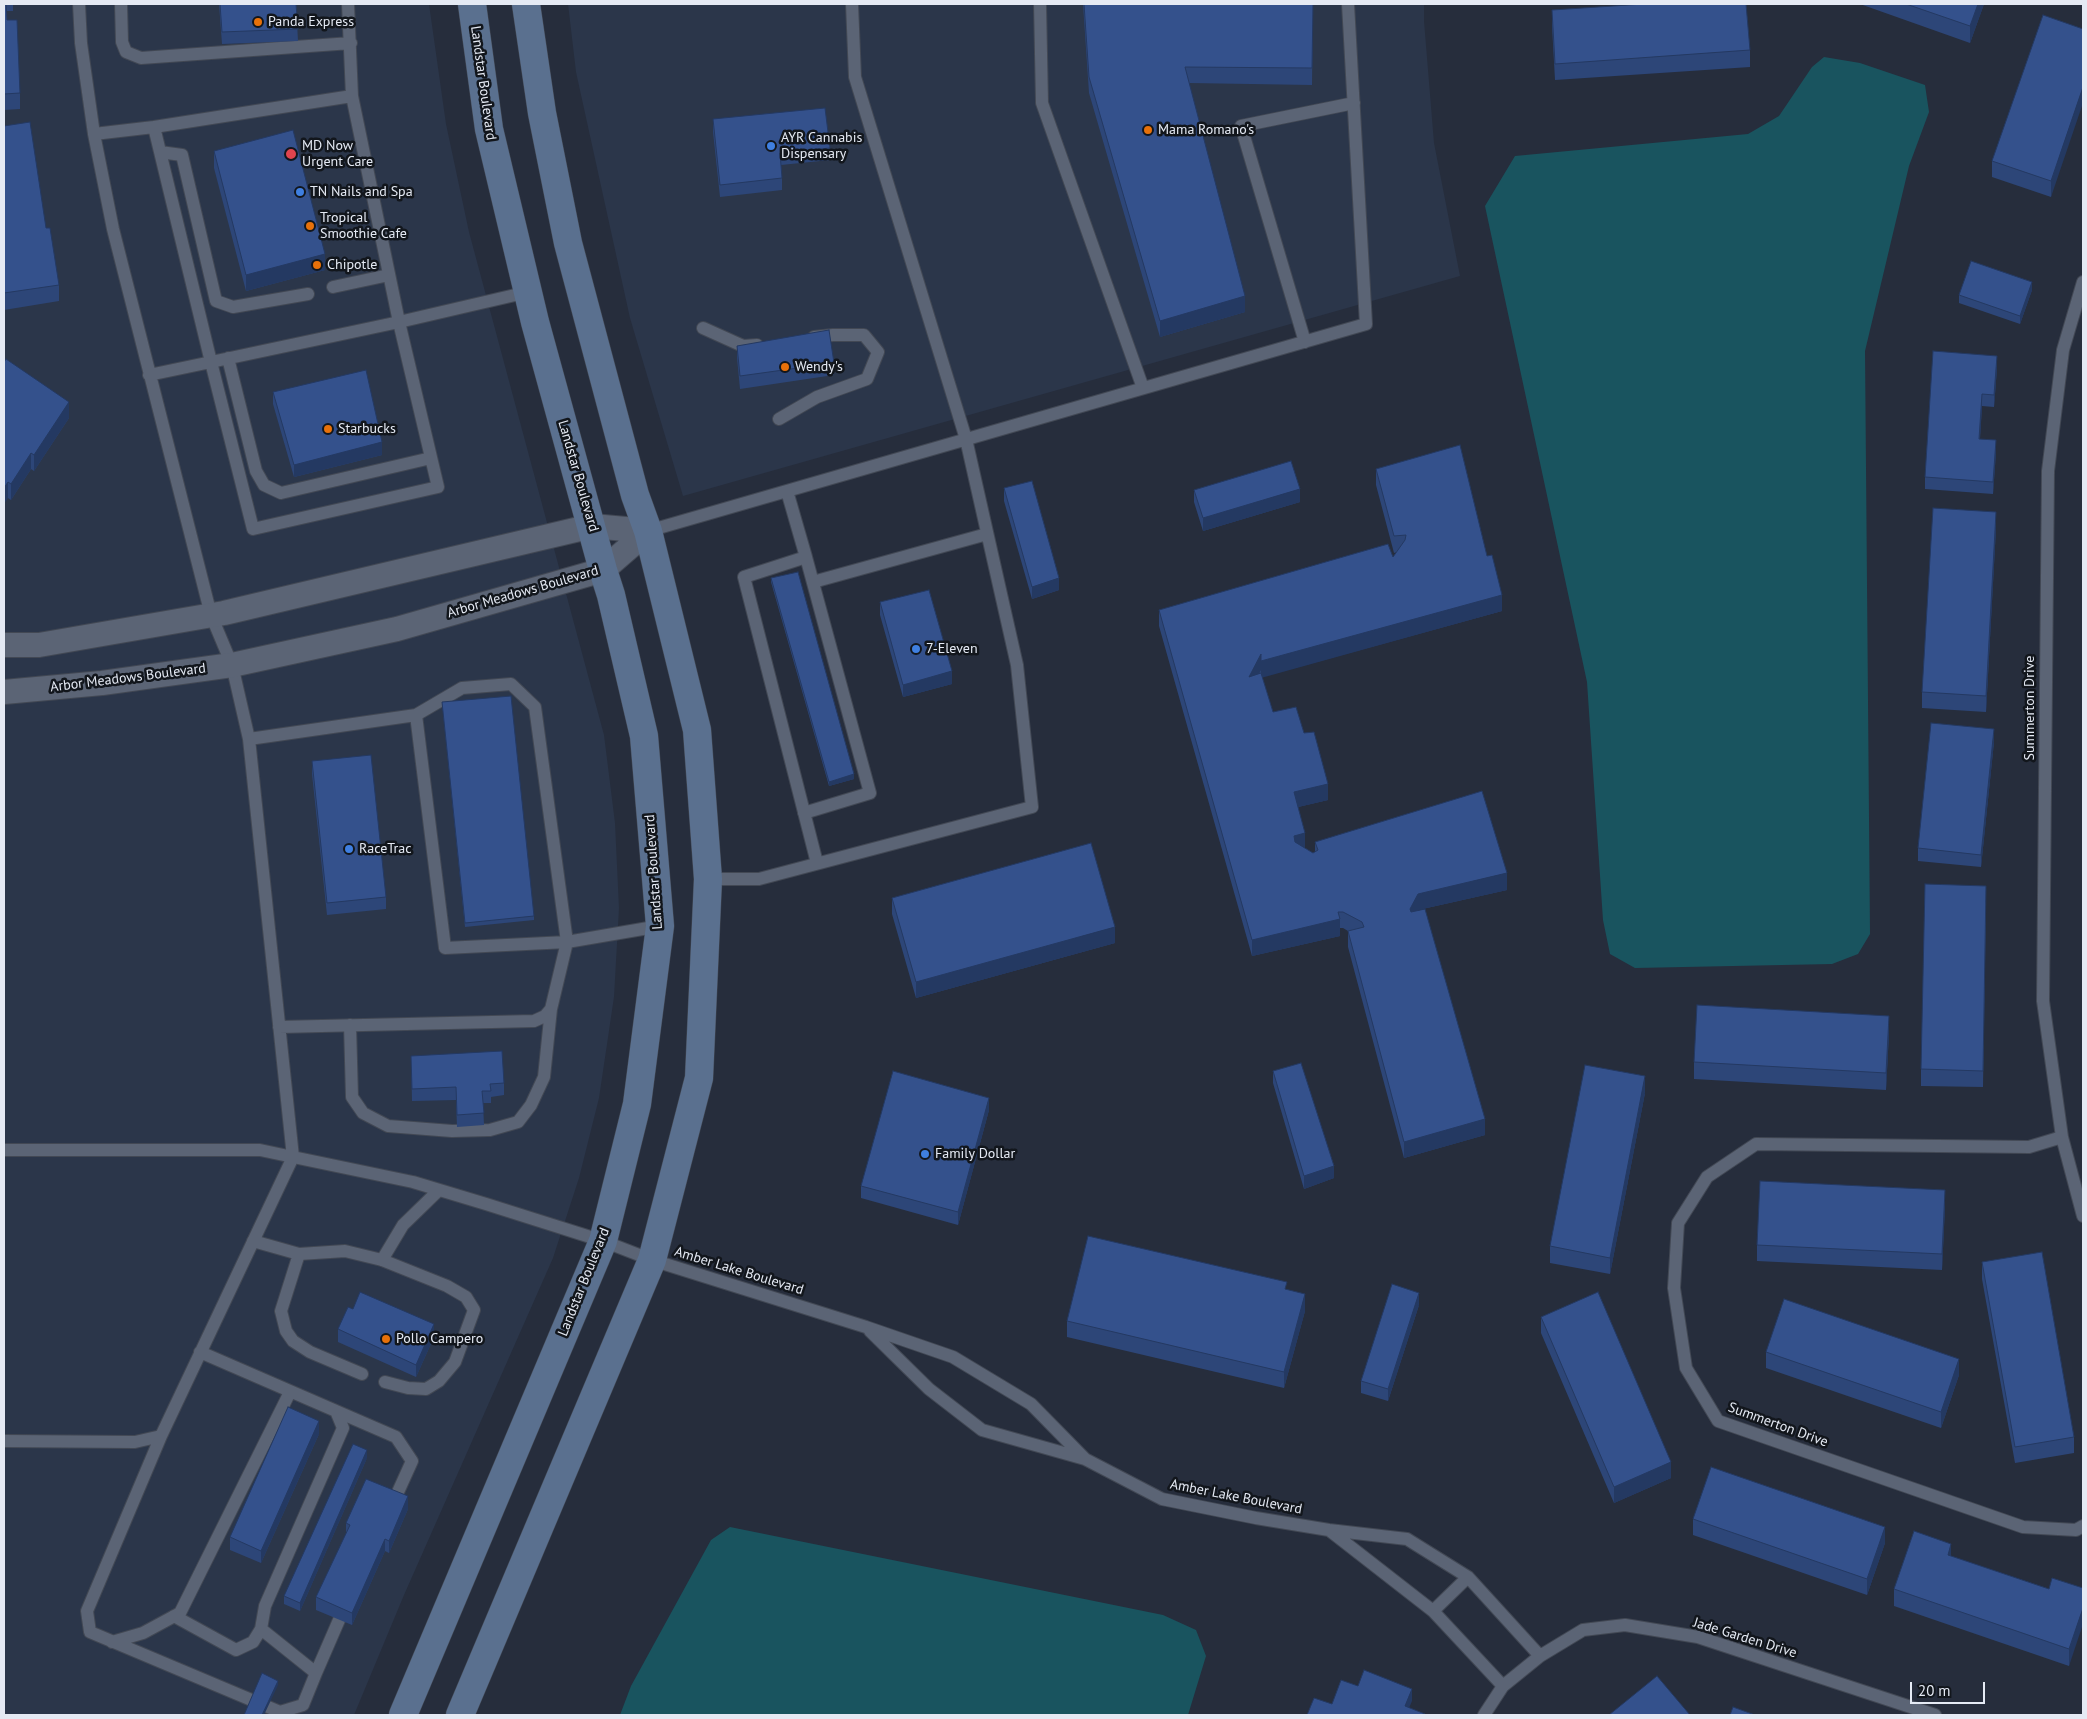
<!DOCTYPE html>
<style>
body{margin:0}
#map{position:relative;width:2087px;height:1719px;overflow:hidden;background:#262d3c;font-family:"PT Sans",sans-serif}
canvas{display:block}
.frame{position:absolute;inset:0;border:5px solid #e5eaf4;pointer-events:none}
.scale{position:absolute;left:1910px;top:1682px;width:75px;height:22px;box-sizing:border-box;border:2px solid #e5eaf4;border-top:0;padding-left:6px;font-size:15px;line-height:18px;white-space:nowrap;color:#e5eaf4;-webkit-text-stroke:4px #12161c;paint-order:stroke}
</style>
<div id="map">
<canvas width="2087" height="1719"></canvas>
<div class="frame"></div>
<div class="scale">20 m</div>
</div>
<script>
const context = document.querySelector('canvas').getContext('2d');
context.lineJoin = 'round';
function fill(path, color) {
  context.fillStyle = color;
  context.fill(path, 'evenodd');
}
function shape(rows) {
  const path = new Path2D();
  for (const r of rows) {
    path.moveTo(r[0], r[1]);
    for (let i = 2; i < r.length; i += 2) path.lineTo(r[i], r[i + 1]);
  }
  return path;
}
function stroke(path, color, width, dash) {
  context.strokeStyle = color;
  context.lineWidth = width;
  context.lineCap = dash ? 'butt' : 'round';
  context.setLineDash(dash || []);
  context.stroke(path);
}
function label(font, color, halo, rows, align = 'center') {
  context.font = font + ' "PT Sans",sans-serif';
  context.lineWidth = 5;
  context.setLineDash([]);
  context.textBaseline = 'middle';
  context.strokeStyle = halo;
  context.fillStyle = color;
  for (const [text, x, y, turn = 0] of rows) {
    context.save();
    context.translate(x, y);
    context.rotate((+turn || 0) * Math.PI / 180);
    context.textAlign = isNaN(turn) ? turn : align;
    if (halo) context.strokeText(text, 0, 0);
    context.fillText(text, 0, 0);
    context.restore();
  }
}
const built = shape([
 [4,4,429,4,446,124,469,232,604,735,615,823,619,908,614,997,599,1098,579,1178,553,1258,404,1595,354,1715,4,1715],
 [568,4,1424,4,1424,21,1434,143,1460,276,683,496,630,318,576,72]
]);
const water = shape([
 [1824,57,1860,63,1925,85,1929,112,1909,166,1865,351,1870,934,1858,954,1832,964,1635,968,1610,954,1603,920,1587,682,1485,206,1515,156,1748,134,1779,116,1812,67],
 [730,1527,1163,1615,1196,1630,1206,1656,1188,1715,620,1715,631,1686,711,1540]
]);
const service = shape([
 [79,4,81,43,94,134,113,229,211,615,232,665,249,739,416,715,445,948,567,942,660,926],
 [121,4,122,42,126,52,141,58,351,43],
 [348,4,352,96],
 [1040,4,1042,103,1143,388],
 [94,134,154,127],
 [160,152,182,155,216,301,233,307,308,294],
 [2083,282,2063,350,2048,471,2043,1001,2062,1137,2083,1216],
 [333,287,389,275],
 [703,328,743,346,757,345],
 [1305,342,1241,126,1354,103],
 [228,358,256,471,264,485,281,493,431,458],
 [149,375,211,362,399,322,352,96,154,127,211,362,253,529,438,487,399,322,528,292],
 [779,419,817,397,867,379,878,352,864,335,833,335,814,337],
 [787,491,806,557,744,577,817,863],
 [648,531,1366,324,1348,4],
 [813,582,987,534],
 [804,813,870,793,806,557],
 [708,879,759,879,1032,807,1017,665,966,439,855,77,852,4],
 [350,1025,352,1097,363,1113,388,1126,452,1131,490,1130,518,1122,531,1105,544,1077,551,1009],
 [279,1027,534,1021,545,1016,551,1009,567,942,535,707,511,684,462,688,416,715],
 [2062,1137,2029,1147,1756,1144,1707,1177,1678,1223,1674,1288,1686,1368,1718,1421,2023,1527,2076,1530,2083,1526],
 [4,1150,260,1150,293,1157,249,739],
 [253,1241,299,1254,345,1251,382,1260,447,1286,466,1297,474,1310,455,1362,439,1381,426,1389,408,1388,385,1382],
 [299,1254,281,1311,286,1331,293,1341,310,1352,362,1374],
 [382,1260,403,1225,439,1190],
 [870,1331,929,1389,982,1430,1085,1459,1162,1499,1256,1518,1329,1530,1407,1539,1468,1577,1540,1656],
 [336,1411,396,1437,412,1461,393,1503],
 [161,1436,87,1611,90,1632,280,1712,303,1705,316,1673,261,1629,265,1606,343,1428,336,1411,200,1352],
 [4,1441,135,1442,161,1436,293,1157,413,1182,486,1204,603,1241,652,1260,866,1327,953,1357,1031,1404,1085,1459],
 [1329,1530,1433,1611,1503,1686],
 [1433,1611,1468,1577],
 [174,1616,236,1650,253,1642,261,1629],
 [112,1642,143,1633,180,1613,290,1392],
 [316,1673,339,1620],
 [1484,1715,1503,1686,1540,1656,1583,1630,1625,1625,1698,1637,1935,1715]
]);
const minor = shape([
 [4,645,39,645,224,613,592,526,648,531],
 [4,692,102,683,232,665,397,629,603,570,648,531]
]);
const secondary = shape([
 [403,1715,603,1241,637,1104,660,926,644,736,611,595,603,570,535,322,489,129,472,4],
 [460,1715,652,1260,699,1078,708,879,697,730,648,531,635,495,568,243,542,113,526,4]
]);
const wall = shape([
 [4,4,13,4,13,11,7,11,7,20,20,93,20,109,4,110],
 [219,4,296,4,298,41,222,44],
 [1083,4,1313,4,1312,85,1189,83,1245,312,1160,337,1089,93],
 [1860,4,1984,4,1970,43],
 [1552,10,1750,50,1750,67,1555,80,1552,26],
 [2083,29,2051,197,1992,177,1992,161],
 [713,119,830,148,830,160,781,165,782,178,782,190,720,197,713,132],
 [4,126,46,228,59,285,59,301,4,310],
 [214,151,325,270,246,291,214,168],
 [2032,290,2020,324,1959,303,1959,295],
 [737,346,834,363,834,375,740,389,737,358],
 [4,362,69,418,34,471,31,469,11,500,8,498],
 [1997,368,1994,407,1982,406,1980,439,1996,452,1993,494,1925,489,1925,477],
 [273,392,382,455,294,477,273,404],
 [1376,469,1487,556,1502,611,1262,677,1273,712,1304,733,1328,800,1298,807,1305,848,1313,853,1315,852,1315,842,1507,890,1418,910,1485,1135,1404,1158,1348,947,1348,931,1343,928,1340,928,1340,936,1252,956,1159,626,1159,610,1393,557,1397,552,1394,553,1376,485],
 [1004,488,1059,590,1032,599,1004,501],
 [1194,490,1300,502,1203,531,1194,502],
 [1996,528,1986,712,1922,708,1922,692],
 [771,578,854,779,829,786,771,582],
 [880,602,952,684,903,697,880,615],
 [442,702,534,916,534,920,465,927],
 [1994,742,1981,867,1918,861,1918,848],
 [312,761,386,897,386,909,327,915,312,774],
 [892,898,1115,943,916,998,892,914],
 [1986,902,1983,1087,1921,1086,1921,1069],
 [1889,1033,1886,1090,1694,1079,1694,1062],
 [411,1056,504,1083,504,1095,491,1097,491,1103,483,1103,484,1125,457,1127,456,1100,412,1101],
 [1273,1071,1334,1178,1304,1189,1273,1083],
 [1645,1093,1610,1274,1550,1263,1550,1246],
 [989,1110,958,1225,861,1198,861,1186],
 [1945,1206,1942,1270,1757,1261,1757,1245],
 [1982,1262,2074,1437,2074,1453,2015,1463,1982,1279],
 [1287,1290,1305,1311,1284,1388,1067,1337,1067,1321],
 [1419,1305,1388,1401,1361,1393,1361,1381],
 [353,1309,434,1337,416,1377,338,1342,338,1329],
 [1541,1317,1671,1478,1614,1503,1541,1333],
 [1766,1352,1959,1375,1941,1428,1766,1368],
 [319,1434,261,1563,230,1550,230,1537],
 [367,1458,300,1611,284,1604,284,1596],
 [408,1509,389,1553,385,1551,352,1625,316,1610,316,1597,346,1535,346,1523],
 [1693,1519,1885,1543,1867,1595,1693,1535],
 [1951,1556,2049,1589,2083,1588,2069,1666,1894,1606,1894,1589]
]);
const shadedWall = shape([
 [1978,4,1984,4,1970,43,1970,26],
 [2083,87,2083,103,2051,197,2051,181],
 [325,254,325,270,246,291,246,275],
 [2032,282,2032,290,2020,324,2020,316],
 [1245,296,1245,312,1160,337,1160,321],
 [1997,356,1997,368,1994,407,1994,395],
 [1982,394,1982,406,1979,451,1979,439],
 [69,402,69,418,34,471,34,455],
 [1996,440,1996,452,1993,494,1993,482],
 [382,442,382,455,294,477,294,465],
 [31,453,31,469,11,500,11,484],
 [8,482,8,498,4,504,4,488],
 [1300,489,1300,502,1203,531,1203,518],
 [1996,512,1996,528,1986,712,1986,696],
 [1059,578,1059,590,1032,599,1032,587],
 [1502,595,1502,611,1261,678,1261,661],
 [1261,654,1261,670,1249,693,1249,677],
 [952,671,952,684,903,697,903,685],
 [1994,729,1994,742,1981,867,1981,855],
 [854,774,854,779,829,786,829,782],
 [1328,784,1328,800,1294,808,1294,792],
 [1305,833,1305,849,1294,853,1294,836],
 [1507,873,1507,890,1418,910,1410,925,1410,909,1418,894],
 [1340,919,1340,936,1252,956,1252,940],
 [1115,927,1115,943,916,998,916,982],
 [1889,1016,1889,1033,1886,1090,1886,1073],
 [1645,1076,1645,1093,1610,1274,1610,1258],
 [989,1098,989,1110,958,1225,958,1212],
 [1485,1119,1485,1135,1404,1158,1404,1142],
 [1334,1166,1334,1178,1304,1189,1304,1176],
 [1945,1190,1945,1206,1942,1270,1942,1254],
 [1419,1293,1419,1305,1388,1401,1388,1389],
 [1305,1294,1305,1311,1284,1388,1284,1372],
 [434,1324,434,1337,416,1377,416,1365],
 [1959,1359,1959,1375,1941,1428,1941,1412],
 [319,1421,319,1434,261,1563,261,1551],
 [367,1450,367,1458,300,1611,300,1603],
 [1671,1462,1671,1478,1614,1503,1614,1487],
 [408,1496,408,1509,389,1553,389,1541],
 [1885,1527,1885,1543,1867,1595,1867,1579],
 [385,1539,385,1551,352,1625,352,1613],
 [1951,1544,1951,1560,1948,1555],
 [2083,1608,2083,1624,2069,1666,2069,1649],
 [278,1681,278,1685,264,1715,262,1715],
 [1412,1689,1412,1701,1406,1715,1405,1706]
]);
const building = shape([
 [4,4,6,4,7,20,17,20,20,93,4,94,4,4],
 [220,4,296,4,298,29,222,32,220,4],
 [1084,4,1313,4,1312,68,1185,67,1245,296,1160,321,1089,77,1084,4],
 [1644,4,1746,4,1750,50,1555,64,1552,10,1644,4],
 [1906,4,1978,4,1970,26,1906,4],
 [2043,15,2083,29,2083,87,2051,181,1992,161,2043,15],
 [825,108,830,148,780,153,782,178,720,185,713,119,825,108],
 [30,122,46,228,50,228,59,285,4,293,4,126,30,122],
 [293,130,325,254,246,275,214,151,293,130],
 [1971,261,2032,282,2020,316,1959,295,1971,261],
 [829,330,834,363,740,376,737,346,829,330],
 [1933,351,1997,356,1994,395,1982,394,1979,439,1996,440,1993,482,1925,477,1933,351],
 [6,359,69,402,34,455,31,453,11,484,8,482,4,488,4,362,6,359],
 [366,370,382,442,294,465,273,392,366,370],
 [1460,445,1487,556,1492,555,1502,595,1261,661,1261,654,1249,677,1261,673,1273,712,1296,707,1304,733,1314,732,1328,784,1294,792,1305,833,1294,836,1295,842,1313,853,1318,850,1315,842,1482,791,1507,873,1418,894,1410,909,1411,912,1425,909,1485,1119,1404,1142,1348,931,1364,927,1362,922,1343,912,1338,912,1340,919,1252,940,1159,610,1388,544,1393,557,1405,540,1406,535,1394,536,1376,469,1460,445],
 [1291,461,1300,489,1203,518,1194,490,1291,461],
 [1032,481,1059,578,1032,587,1004,488,1032,481],
 [1933,508,1996,512,1986,696,1922,692,1933,508],
 [798,572,854,774,829,782,771,578,798,572],
 [929,590,952,671,903,685,880,602,929,590],
 [511,696,534,916,465,923,442,702,511,696],
 [1931,723,1994,729,1981,855,1918,848,1931,723],
 [371,755,386,897,327,903,312,761,371,755],
 [1091,843,1115,927,916,982,892,898,1091,843],
 [1925,884,1986,886,1983,1071,1921,1069,1925,884],
 [1697,1005,1889,1016,1886,1073,1694,1062,1697,1005],
 [502,1051,504,1083,490,1084,491,1091,482,1091,484,1113,457,1115,456,1087,412,1089,411,1056,502,1051],
 [1301,1063,1334,1166,1304,1176,1273,1071,1301,1063],
 [1585,1065,1645,1076,1610,1258,1550,1246,1585,1065],
 [893,1071,989,1098,958,1212,861,1186,893,1071],
 [1760,1181,1945,1190,1942,1254,1757,1245,1760,1181],
 [1088,1236,1287,1282,1285,1289,1305,1294,1284,1372,1067,1321,1088,1236],
 [2042,1252,2074,1437,2015,1447,1982,1262,2042,1252],
 [1392,1284,1419,1293,1388,1389,1361,1381,1392,1284],
 [360,1292,434,1324,416,1365,338,1329,348,1307,353,1309,360,1292],
 [1598,1292,1671,1462,1614,1487,1541,1317,1598,1292],
 [1784,1299,1959,1359,1941,1412,1766,1352,1784,1299],
 [288,1407,319,1421,261,1551,230,1537,288,1407],
 [353,1444,367,1450,300,1603,284,1596,353,1444],
 [1711,1467,1885,1527,1867,1579,1693,1519,1711,1467],
 [366,1479,408,1496,389,1541,385,1539,352,1613,316,1597,350,1525,346,1523,366,1479],
 [1914,1531,1951,1544,1948,1555,2049,1589,2052,1578,2083,1588,2083,1608,2069,1649,1894,1589,1914,1531],
 [1364,1670,1412,1689,1405,1706,1425,1714,1424,1715,1307,1715,1314,1698,1332,1704,1341,1680,1358,1686,1364,1670],
 [262,1673,278,1681,262,1715,244,1715,262,1673],
 [1657,1676,1690,1715,1609,1715,1657,1676],
 [1733,1707,1755,1715,1730,1715,1733,1707]
]);
const markers = [
 [258,22,5,"#e8710a"],
 [1148,130,5,"#e8710a"],
 [771,146,5,"#3f7fe0"],
 [291,154,6,"#e0444e"],
 [300,192,5,"#3f7fe0"],
 [310,226,5,"#e8710a"],
 [317,265,5,"#e8710a"],
 [785,367,5,"#e8710a"],
 [328,429,5,"#e8710a"],
 [916,649,5,"#3f7fe0"],
 [349,849,5,"#3f7fe0"],
 [925,1154,5,"#3f7fe0"],
 [386,1339,5,"#e8710a"]
];
const poiNames = [
 ["Panda Express",268,22],
 ["Mama Romano's",1158,130],
 ["AYR Cannabis",781,138],
 ["Dispensary",781,154],
 ["MD Now",302,146],
 ["Urgent Care",302,162],
 ["TN Nails and Spa",310,192],
 ["Tropical",320,218],
 ["Smoothie Cafe",320,234],
 ["Chipotle",327,265],
 ["Wendy's",795,367],
 ["Starbucks",338,429],
 ["7-Eleven",926,649],
 ["RaceTrac",359,849],
 ["Family Dollar",935,1154],
 ["Pollo Campero",396,1339]
];
const streetNames = [
 ["Landstar Boulevard",483,83,82],
 ["Landstar Boulevard",578,476,74],
 ["Arbor Meadows Boulevard",523,592,-16],
 ["Arbor Meadows Boulevard",128,678,-7],
 ["Summerton Drive",2030,708,-90],
 ["Landstar Boulevard",654,872,-94],
 ["Amber Lake Boulevard",739,1271,17],
 ["Landstar Boulevard",584,1282,-68],
 ["Summerton Drive",1778,1425,20],
 ["Amber Lake Boulevard",1236,1497,11],
 ["Jade Garden Drive",1745,1638,17]
];
fill(built, '#2b364a');
fill(water, '#19545f');
stroke(service, '#424854', 14);
stroke(minor, '#424854', 26);
stroke(secondary, '#424854', 29);
stroke(service, '#5b6475', 12);
stroke(minor, '#5b6475', 24);
stroke(secondary, '#5a708f', 28);
fill(wall, '#2d4678');
fill(shadedWall, '#243962');
fill(building, '#34518c');
stroke(building, '#243962', 1);
for (const [x, y, r, color] of markers) {
  const dot = new Path2D();
  dot.arc(x, y, r, 0, 2 * Math.PI);
  context.fillStyle = color;
  context.fill(dot);
  stroke(dot, '#12161c', 2);
}
label('14px', '#e5eaf4', '#12161c', poiNames, 'left');
label('14px', '#e5eaf4', '#12161c', streetNames);
</script>
